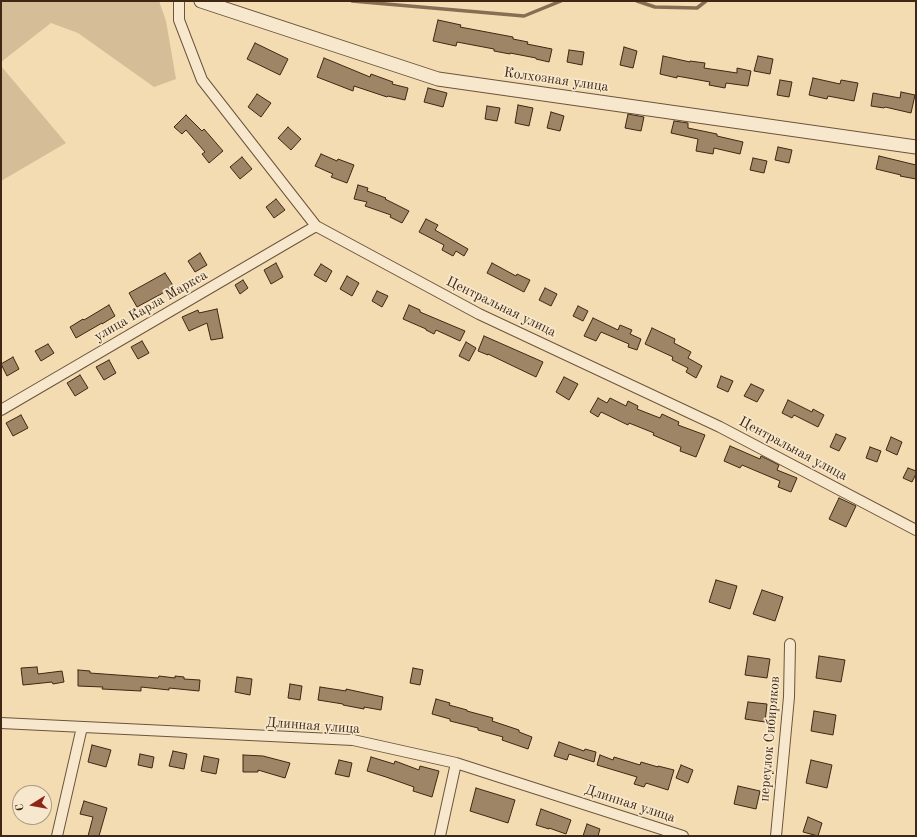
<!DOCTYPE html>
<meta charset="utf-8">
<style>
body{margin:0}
#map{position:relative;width:917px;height:837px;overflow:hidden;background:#f3dcb2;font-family:"Old Standard TT",serif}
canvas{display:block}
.frame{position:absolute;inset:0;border:2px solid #3f2713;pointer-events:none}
.north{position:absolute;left:12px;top:785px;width:40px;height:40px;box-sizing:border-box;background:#f7e8cd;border:1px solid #ad9b83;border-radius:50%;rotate:259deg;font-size:11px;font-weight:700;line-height:16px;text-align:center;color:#3f2713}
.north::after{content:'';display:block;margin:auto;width:14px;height:18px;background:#8f2418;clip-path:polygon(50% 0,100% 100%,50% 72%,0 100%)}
</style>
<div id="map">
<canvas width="917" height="837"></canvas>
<div class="frame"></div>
<div class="north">С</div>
</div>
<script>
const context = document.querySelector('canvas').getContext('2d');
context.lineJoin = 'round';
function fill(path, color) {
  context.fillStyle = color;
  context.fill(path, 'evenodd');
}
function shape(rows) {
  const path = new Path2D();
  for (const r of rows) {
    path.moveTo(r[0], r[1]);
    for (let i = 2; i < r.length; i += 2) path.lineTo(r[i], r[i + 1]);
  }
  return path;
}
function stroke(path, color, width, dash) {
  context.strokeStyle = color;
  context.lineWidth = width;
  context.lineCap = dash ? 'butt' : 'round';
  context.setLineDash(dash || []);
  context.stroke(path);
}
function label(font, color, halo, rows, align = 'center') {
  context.font = font + ' "Old Standard TT",serif';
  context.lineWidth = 3.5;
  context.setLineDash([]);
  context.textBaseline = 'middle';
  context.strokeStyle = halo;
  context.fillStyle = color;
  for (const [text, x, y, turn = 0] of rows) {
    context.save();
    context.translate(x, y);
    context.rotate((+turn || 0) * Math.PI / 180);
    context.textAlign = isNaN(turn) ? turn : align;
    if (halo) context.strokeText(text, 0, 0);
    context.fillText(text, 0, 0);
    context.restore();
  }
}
const green = shape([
 [1,1,159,1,166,21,176,79,154,87,78,33,51,23,1,62],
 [1,66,66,143,1,181]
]);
const stream = shape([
 [352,1,524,16,561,1],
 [637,1,655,7,697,8,706,1]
]);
const building = shape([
 [438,20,461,25,460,27,513,37,513,39,528,42,527,44,552,49,549,62,536,59,536,58,510,53,510,54,494,51,494,49,457,42,456,46,433,41,438,20],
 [255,43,288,59,280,75,247,59,255,43],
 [624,47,637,51,633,68,620,65,624,47],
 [569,50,584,52,582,65,567,62,569,50],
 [663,56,690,62,690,61,705,63,704,68,737,73,737,68,751,71,748,86,726,83,725,88,709,85,710,82,677,76,677,78,660,74,663,56],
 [758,56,773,59,770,74,754,71,758,56],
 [324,58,370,77,371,74,393,82,392,84,408,88,405,100,388,96,387,97,354,86,353,91,317,77,324,58],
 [813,78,840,84,841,80,858,83,854,101,828,96,827,99,809,95,813,78],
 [780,80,792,82,789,97,777,95,780,80],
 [428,88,447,93,443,107,424,102,428,88],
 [901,92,915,95,911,113,885,107,884,108,871,106,873,93,900,98,901,92],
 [257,94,271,103,261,117,248,107,257,94],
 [518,105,533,108,529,126,515,123,518,105],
 [487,106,500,108,497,121,485,119,487,106],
 [551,112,564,116,560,131,547,128,551,112],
 [628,114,644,117,641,131,625,128,628,114],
 [186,115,202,131,204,129,223,151,209,163,202,154,205,152,186,130,182,134,174,127,186,115],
 [674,121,688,123,688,128,717,134,717,136,743,142,740,154,714,148,713,154,696,151,698,139,671,133,674,121],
 [288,127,301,139,291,150,278,138,288,127],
 [778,147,792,150,789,163,775,160,778,147],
 [321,154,337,161,338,159,354,165,347,183,331,177,333,174,315,166,321,154],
 [879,156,916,165,916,179,900,176,901,175,876,169,879,156],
 [242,157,252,169,240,179,230,167,242,157],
 [753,158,767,161,764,173,750,170,753,158],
 [358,185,368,188,367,191,386,198,385,199,409,211,402,223,390,217,391,215,365,206,367,202,354,199,358,185],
 [276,199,285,210,274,218,266,207,276,199],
 [426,219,438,225,435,230,468,249,464,256,456,251,453,256,442,250,444,245,419,232,426,219],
 [200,253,207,265,195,272,188,261,200,253],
 [276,263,283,277,271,284,264,270,276,263],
 [492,263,516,276,517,274,530,280,524,292,487,273,492,263],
 [321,264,332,271,326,282,314,275,321,264],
 [165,273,174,287,137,307,129,293,165,273],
 [347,276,359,283,352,296,340,289,347,276],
 [243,280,248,288,240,294,235,285,243,280],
 [545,288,557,294,551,306,539,300,545,288],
 [377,291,388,296,382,307,372,301,377,291],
 [109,305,115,316,102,324,102,323,76,338,70,327,83,319,84,320,109,305],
 [409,305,420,310,420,312,465,331,460,341,436,330,434,334,426,330,426,329,403,319,409,305],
 [578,306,588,311,583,321,573,316,578,306],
 [217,309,223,338,211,340,207,323,189,331,182,317,198,310,199,313,217,309],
 [593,318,618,330,620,325,632,330,630,334,641,339,637,350,628,347,629,344,601,332,596,341,584,336,593,318],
 [652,328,675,339,674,343,691,352,688,358,702,366,696,378,686,372,688,368,672,360,673,357,645,344,652,328],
 [484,336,543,362,536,377,488,354,488,355,478,351,484,336],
 [142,341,149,353,138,359,131,347,142,341],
 [466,342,476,348,469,361,459,356,466,342],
 [48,344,54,353,41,361,35,351,48,344],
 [13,357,19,369,7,376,1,364,13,357],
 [109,360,116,373,104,380,96,367,109,360],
 [80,375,88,388,75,396,67,383,80,375],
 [721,376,733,381,728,392,717,387,721,376],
 [564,377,578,384,569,400,556,392,564,377],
 [751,384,764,390,757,402,744,396,751,384],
 [598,398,607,403,610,398,626,406,628,401,638,406,637,409,660,418,662,414,679,422,678,425,705,435,696,457,680,451,681,447,653,435,654,433,629,423,628,425,601,412,598,417,590,412,598,398],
 [788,400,812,412,813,409,824,415,818,427,794,415,792,418,782,413,788,400],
 [21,415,28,428,13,436,6,423,21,415],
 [836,434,846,438,839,451,830,447,836,434],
 [891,437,902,442,897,455,886,450,891,437],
 [730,446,760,459,761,456,779,465,777,470,797,478,791,492,778,487,780,481,742,465,740,468,724,461,730,446],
 [870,447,881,451,877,462,866,458,870,447],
 [908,468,916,471,916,474,912,482,903,478,908,468],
 [839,498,856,506,846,527,829,519,839,498],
 [716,580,737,586,730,609,709,602,716,580],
 [762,590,783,597,775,621,753,614,762,590],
 [748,656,770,659,767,678,745,675,748,656],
 [819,656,845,660,841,682,816,678,819,656],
 [37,667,38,674,62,671,64,682,53,684,52,682,23,685,21,668,37,667],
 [413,668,423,670,420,685,410,683,413,668],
 [78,670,90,671,90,673,158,678,159,676,175,678,175,676,184,677,184,679,200,680,199,691,169,688,169,690,141,687,141,691,102,689,103,687,78,686,78,670],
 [237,677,252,679,250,695,235,692,237,677],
 [290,684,302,686,300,700,288,698,290,684],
 [320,687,346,691,346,689,383,697,381,710,364,707,364,709,343,705,343,704,318,700,320,687],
 [436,699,450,703,449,705,467,710,467,711,493,718,492,721,519,730,519,732,532,737,528,749,502,740,503,737,478,730,478,728,450,721,450,719,432,714,436,699],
 [748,702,767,704,765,722,745,719,748,702],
 [814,711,836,715,833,735,811,731,814,711],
 [559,742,584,751,585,749,596,752,594,762,569,754,567,760,554,756,559,742],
 [92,745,111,750,106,767,88,762,92,745],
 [173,751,187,754,184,769,169,766,173,751],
 [140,754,154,757,152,768,138,765,140,754],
 [243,755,263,756,290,763,285,778,258,770,258,772,243,772,243,755],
 [600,755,613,760,614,757,640,765,641,762,658,767,658,766,674,770,668,790,646,783,644,787,634,784,637,777,597,765,600,755],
 [204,756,219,759,216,774,201,771,204,756],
 [371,757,394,764,395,761,419,770,420,766,439,771,432,797,413,791,414,787,386,777,367,771,371,757],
 [339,760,352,763,349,777,335,774,339,760],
 [811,760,832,765,827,788,806,783,811,760],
 [681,765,693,770,688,783,676,778,681,765],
 [738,786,760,791,756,809,734,804,738,786],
 [476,788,515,800,508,823,470,811,476,788],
 [84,801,107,808,99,836,88,836,93,817,80,814,84,801],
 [541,809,571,820,566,834,549,828,549,829,536,825,541,809],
 [808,817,822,823,818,836,803,832,808,817],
 [587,824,600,829,598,836,583,836,587,824]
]);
const minor = shape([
 [179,1,179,20,202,80,316,226,479,314,720,427,916,530],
 [1,410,316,226],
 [1,723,353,740,456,763,683,836],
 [57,836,82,727],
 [440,836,456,763],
 [776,836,789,697,790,644]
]);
const tertiary = shape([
 [201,1,438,79,916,147]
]);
const streetNames = [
 ["Колхозная улица",556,80,8],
 ["улица Карла Маркса",151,306,-30],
 ["Центральная улица",501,307,26],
 ["Центральная улица",793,449,28],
 ["Длинная улица",313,726,4],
 ["переулок Сибиряков",770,739,-85],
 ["Длинная улица",630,804,18]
];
fill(green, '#d4bd97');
stroke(stream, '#866e52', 3.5);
fill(building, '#9d8566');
stroke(building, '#3f2713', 1);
stroke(minor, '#6c543b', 12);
stroke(tertiary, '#6c543b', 15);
stroke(minor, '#f7e8cd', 10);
stroke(tertiary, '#f7e8cd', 13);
label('14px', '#3f2713', '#f7e8cd', streetNames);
</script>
